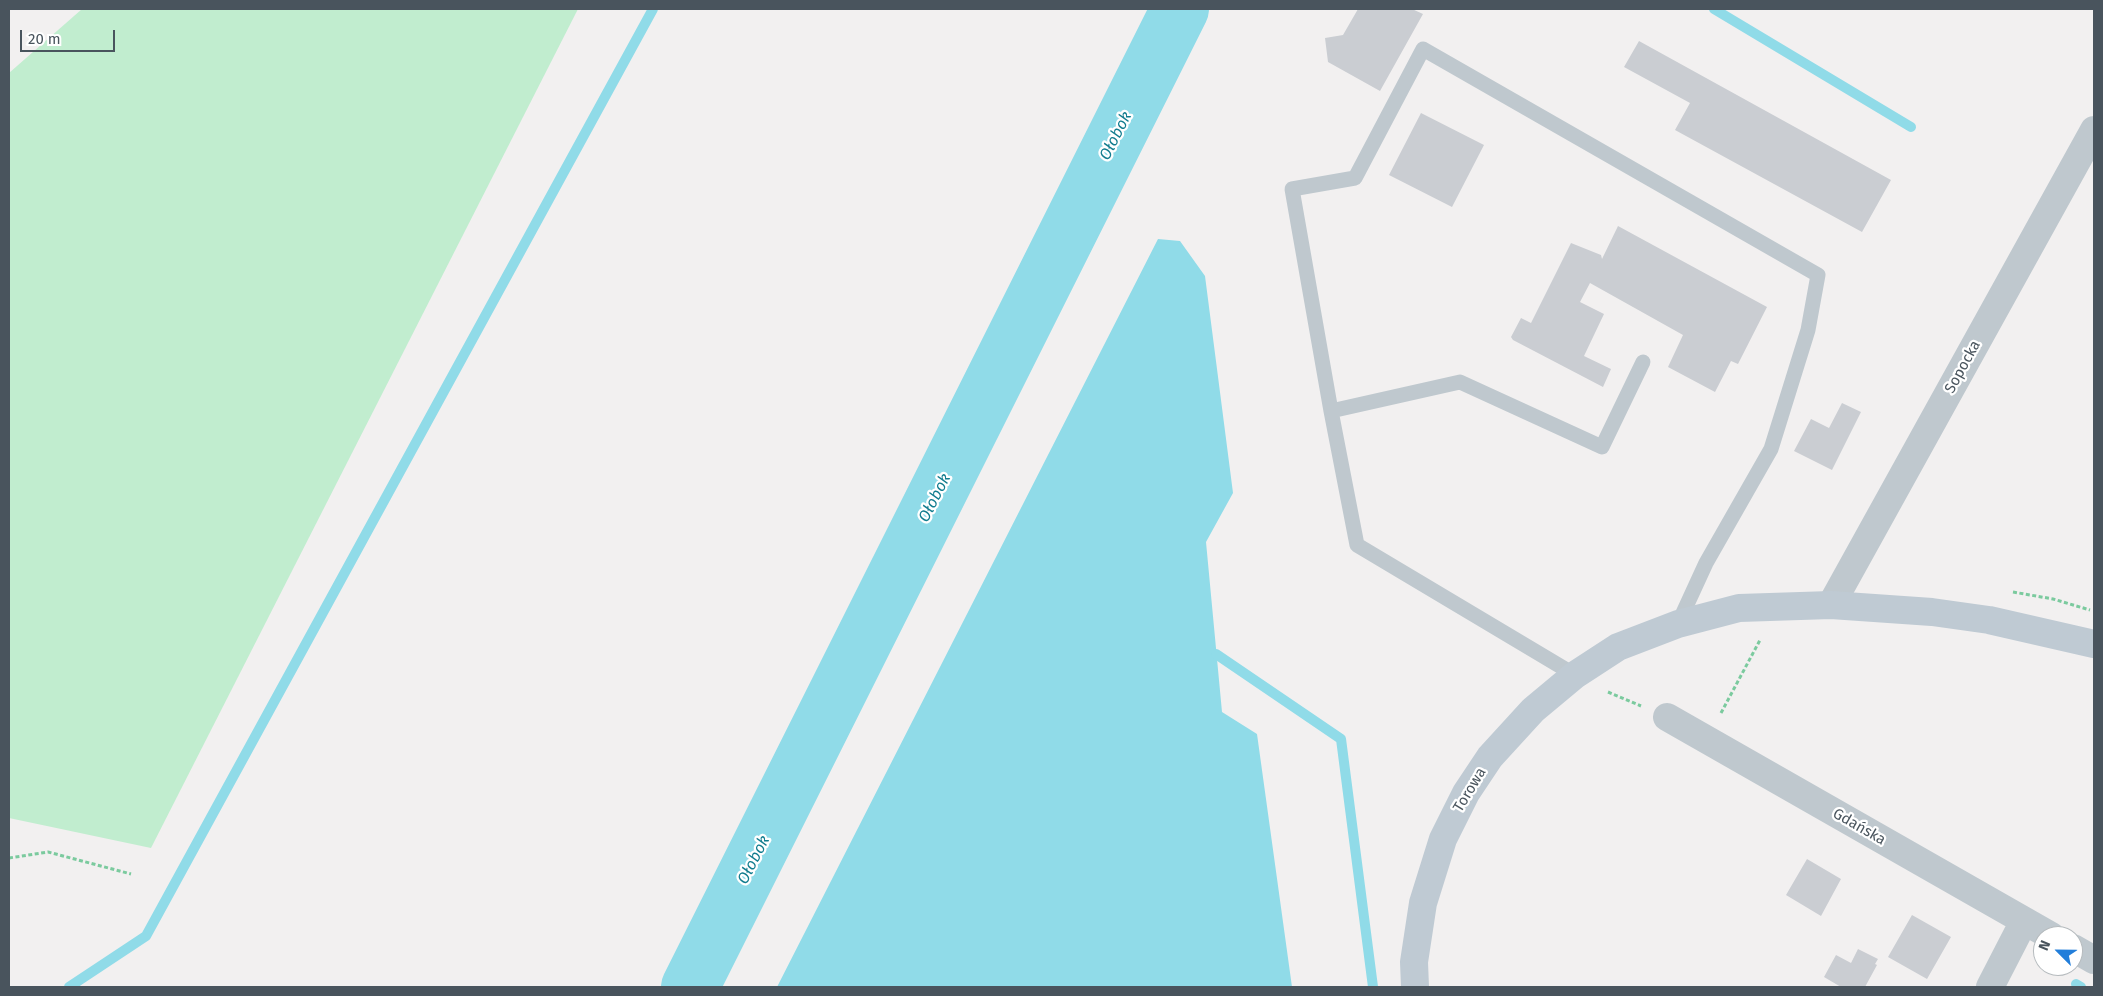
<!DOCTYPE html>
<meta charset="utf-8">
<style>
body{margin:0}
#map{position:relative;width:2103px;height:996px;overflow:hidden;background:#f2f0f0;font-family:"Fira Sans",sans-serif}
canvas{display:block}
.frame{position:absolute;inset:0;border:10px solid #49545d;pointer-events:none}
.north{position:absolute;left:2033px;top:926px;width:50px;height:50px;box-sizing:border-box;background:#fff;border:1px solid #b6bbbe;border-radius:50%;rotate:293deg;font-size:14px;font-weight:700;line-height:20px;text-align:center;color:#49545d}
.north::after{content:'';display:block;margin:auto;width:18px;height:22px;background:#227eda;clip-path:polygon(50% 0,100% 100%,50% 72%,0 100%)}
.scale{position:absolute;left:20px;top:30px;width:95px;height:22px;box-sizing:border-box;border:2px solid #49545d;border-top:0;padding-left:6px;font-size:15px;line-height:18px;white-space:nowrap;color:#49545d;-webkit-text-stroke:4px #fff;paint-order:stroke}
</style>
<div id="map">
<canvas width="2103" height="996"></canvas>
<div class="frame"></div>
<div class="north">N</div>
<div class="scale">20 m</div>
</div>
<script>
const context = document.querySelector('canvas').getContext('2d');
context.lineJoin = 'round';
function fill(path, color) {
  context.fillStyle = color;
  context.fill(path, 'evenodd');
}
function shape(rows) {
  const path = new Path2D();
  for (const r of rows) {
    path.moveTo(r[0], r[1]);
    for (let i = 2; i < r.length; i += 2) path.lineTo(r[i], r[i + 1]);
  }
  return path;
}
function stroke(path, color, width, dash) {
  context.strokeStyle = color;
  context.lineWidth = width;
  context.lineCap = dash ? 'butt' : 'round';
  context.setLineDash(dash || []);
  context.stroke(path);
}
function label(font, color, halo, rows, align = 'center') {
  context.font = font + ' "Fira Sans",sans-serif';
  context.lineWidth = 4.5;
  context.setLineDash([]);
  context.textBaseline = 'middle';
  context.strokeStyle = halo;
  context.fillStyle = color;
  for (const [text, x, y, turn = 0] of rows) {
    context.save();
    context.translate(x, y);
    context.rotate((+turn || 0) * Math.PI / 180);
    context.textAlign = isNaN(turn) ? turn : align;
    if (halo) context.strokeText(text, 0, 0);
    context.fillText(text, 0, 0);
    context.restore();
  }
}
const green = shape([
 [82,9,578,9,151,848,9,818,9,73]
]);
const water = shape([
 [1158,239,1180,241,1205,276,1233,493,1206,542,1222,712,1257,734,1292,987,777,987]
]);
const stream = shape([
 [1714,9,1911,127],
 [1216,654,1341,739,1373,987],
 [2076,984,2081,987],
 [69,987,146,936,653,9]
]);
const river = shape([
 [690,987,1180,9]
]);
const building = shape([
 [1358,9,1412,9,1423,14,1380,91,1328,62,1325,38,1343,35],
 [1639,41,1891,180,1862,232,1675,130,1690,103,1624,67],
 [1421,113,1484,145,1452,207,1389,175],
 [1618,226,1767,307,1738,364,1731,361,1715,392,1668,367,1683,335,1590,283,1580,302,1604,314,1584,356,1611,369,1603,387,1513,340,1511,337,1521,318,1531,323,1571,243,1601,255,1602,259],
 [1842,403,1861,412,1832,470,1794,451,1811,419,1829,428],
 [1807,859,1841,879,1821,916,1786,895],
 [1912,915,1951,937,1927,979,1888,957],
 [1858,949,1878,959,1875,964,1877,965,1865,987,1841,987,1824,977,1836,955,1851,963]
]);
const path = shape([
 [2013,592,2053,599,2090,610],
 [1608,692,1641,706],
 [1721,713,1760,640],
 [9,858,48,852,131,874]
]);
const lane = shape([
 [1331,411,1460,382,1602,447,1643,362],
 [1575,675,1357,545,1331,411,1292,189,1355,178,1423,49,1818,275,1808,330,1771,449,1706,563,1678,624]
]);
const street = shape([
 [1831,605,2094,130],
 [1667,717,2051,936],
 [2073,948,2094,960],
 [1990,987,2024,921]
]);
const secondary = shape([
 [1415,987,1414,962,1423,903,1443,839,1466,793,1490,757,1533,710,1575,675,1618,647,1678,624,1739,608,1831,605,1932,612,1989,620,2094,644]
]);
const streetNames = [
 ["Sopocka",1963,367,-61],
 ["Torowa",1470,790,-59],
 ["Gdańska",1859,827,30]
];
const waterNames = [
 ["Ołobok",1116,136,-63],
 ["Ołobok",935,498,-63],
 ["Ołobok",754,860,-63]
];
fill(green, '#c1edcf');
fill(water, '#90dbe8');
stroke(stream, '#90dbe8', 10);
stroke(river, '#90dbe8', 58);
fill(building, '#cacdd2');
stroke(path, '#7bca9e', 3, [4, 2.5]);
stroke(lane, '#bfc8ce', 15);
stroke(street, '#bfc8ce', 28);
stroke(secondary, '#bfcad3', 28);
label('15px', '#49545d', '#fff', streetNames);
label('italic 16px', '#137d8f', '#fff', waterNames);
</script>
